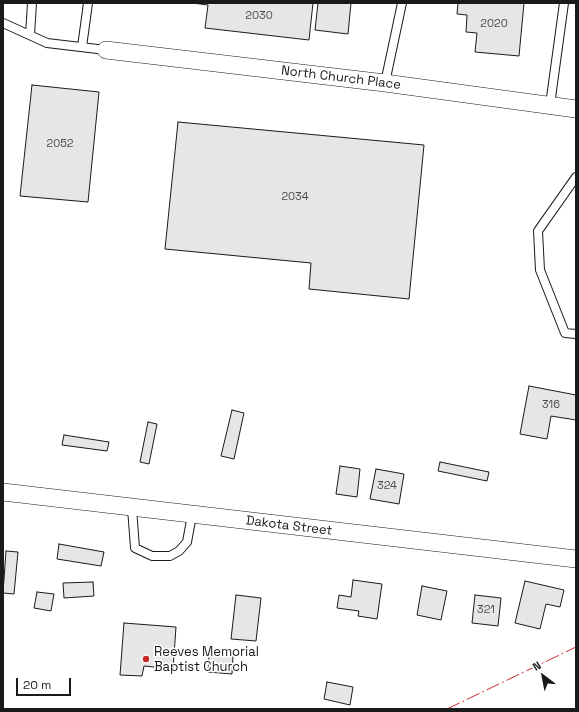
<!DOCTYPE html>
<style>
body{margin:0}
#map{position:relative;width:579px;height:712px;overflow:hidden;background:#fff;font-family:"Space Grotesk",sans-serif}
canvas{display:block}
.frame{position:absolute;inset:0;border:4px solid #1a1a1a;pointer-events:none}
.north{position:absolute;left:523px;top:656px;width:40px;height:40px;-webkit-text-stroke:3px #fff;paint-order:stroke;rotate:328deg;font-size:11px;font-weight:700;line-height:16px;text-align:center;color:#1a1a1a}
.north::after{content:'';display:block;margin:auto;width:14px;height:18px;background:#1a1a1a;clip-path:polygon(50% 0,100% 100%,50% 72%,0 100%)}
.scale{position:absolute;left:16px;top:678px;width:55px;height:18px;box-sizing:border-box;border:2px solid #1a1a1a;border-top:0;padding-left:5px;font-size:12px;line-height:14px;white-space:nowrap;color:#1a1a1a;-webkit-text-stroke:3px #fff;paint-order:stroke}
</style>
<div id="map">
<canvas width="579" height="712"></canvas>
<div class="frame"></div>
<div class="north">N</div>
<div class="scale">20 m</div>
</div>
<script>
const context = document.querySelector('canvas').getContext('2d');
context.lineJoin = 'round';
function fill(path, color) {
  context.fillStyle = color;
  context.fill(path, 'evenodd');
}
function shape(rows) {
  const path = new Path2D();
  for (const r of rows) {
    path.moveTo(r[0], r[1]);
    for (let i = 2; i < r.length; i += 2) path.lineTo(r[i], r[i + 1]);
  }
  return path;
}
function stroke(path, color, width, dash) {
  context.strokeStyle = color;
  context.lineWidth = width;
  context.lineCap = dash ? 'butt' : 'round';
  context.setLineDash(dash || []);
  context.stroke(path);
}
function label(font, color, halo, rows, align = 'center') {
  context.font = font + ' "Space Grotesk",sans-serif';
  context.lineWidth = 3;
  context.setLineDash([]);
  context.textBaseline = 'middle';
  context.strokeStyle = halo;
  context.fillStyle = color;
  for (const [text, x, y, turn = 0] of rows) {
    context.save();
    context.translate(x, y);
    context.rotate((+turn || 0) * Math.PI / 180);
    context.textAlign = isNaN(turn) ? turn : align;
    if (halo) context.strokeText(text, 0, 0);
    context.fillText(text, 0, 0);
    context.restore();
  }
}
const building = shape([
 [192,3,313,3,309,40,205,28,208,5,192,3],
 [318,3,351,3,348,34,315,30,318,3],
 [458,3,524,3,519,56,475,52,477,33,466,32,467,15,457,14,458,3],
 [32,85,99,92,88,202,20,196,32,85],
 [178,122,424,145,409,299,309,289,311,263,165,249,178,122],
 [529,386,576,395,576,420,551,416,547,439,520,434,529,386],
 [232,410,244,413,234,459,221,456,232,410],
 [148,422,157,424,149,464,140,462,148,422],
 [64,435,109,442,107,451,62,445,64,435],
 [440,462,489,472,487,481,438,471,440,462],
 [340,466,360,469,357,497,336,494,340,466],
 [376,469,404,474,399,504,370,499,376,469],
 [59,544,104,552,101,566,57,559,59,544],
 [6,551,18,552,14,594,3,593,6,551],
 [353,580,382,584,377,619,358,616,359,611,337,608,339,595,351,597,353,580],
 [525,581,564,590,560,607,546,604,540,629,515,623,525,581],
 [93,582,94,596,64,598,63,583,93,582],
 [422,586,447,591,441,620,417,615,422,586],
 [37,592,54,594,51,611,34,608,37,592],
 [236,595,261,598,256,641,231,639,236,595],
 [475,595,501,598,498,626,472,623,475,595],
 [124,623,176,627,173,669,144,666,142,676,120,675,124,623],
 [209,655,233,656,232,674,208,672,209,655],
 [327,682,353,687,350,705,324,699,327,682]
]);
const service = shape([
 [3,23,47,43,106,50],
 [30,35,32,3],
 [82,47,88,3],
 [385,83,402,3],
 [550,105,564,3],
 [576,177,538,231,540,270,565,333,576,334],
 [132,508,135,548,152,556,170,556,179,551,187,542,192,515]
]);
const minor = shape([
 [106,50,385,83,576,109],
 [3,492,576,559]
]);
const power = shape([
 [447,709,576,647]
]);
const markers = [
 [146,659,4,"#c62828"]
];
const numberNames = [
 ["2030",259,16],
 ["2020",494,24],
 ["2052",60,144],
 ["2034",295,197],
 ["316",551,405],
 ["324",387,486],
 ["321",486,610]
];
const streetNames = [
 ["North Church Place",341,78,7],
 ["Dakota Street",289,526,7]
];
const poiNames = [
 ["Reeves Memorial",154,652],
 ["Baptist Church",154,667]
];
fill(building, '#e6e6e6');
stroke(building, '#1a1a1a', 1);
stroke(service, '#1a1a1a', 10);
stroke(minor, '#1a1a1a', 18);
stroke(service, '#fff', 8);
stroke(minor, '#fff', 17);
stroke(power, '#c62828', 1, [14, 3, 2, 3]);
for (const [x, y, r, color] of markers) {
  const dot = new Path2D();
  dot.arc(x, y, r, 0, 2 * Math.PI);
  context.fillStyle = color;
  context.fill(dot);
  stroke(dot, '#fff', 1.5);
}
label('11px', '#4d4d4d', null, numberNames);
label('13px', '#1a1a1a', '#fff', streetNames);
label('13px', '#1a1a1a', '#fff', poiNames, 'left');
</script>
